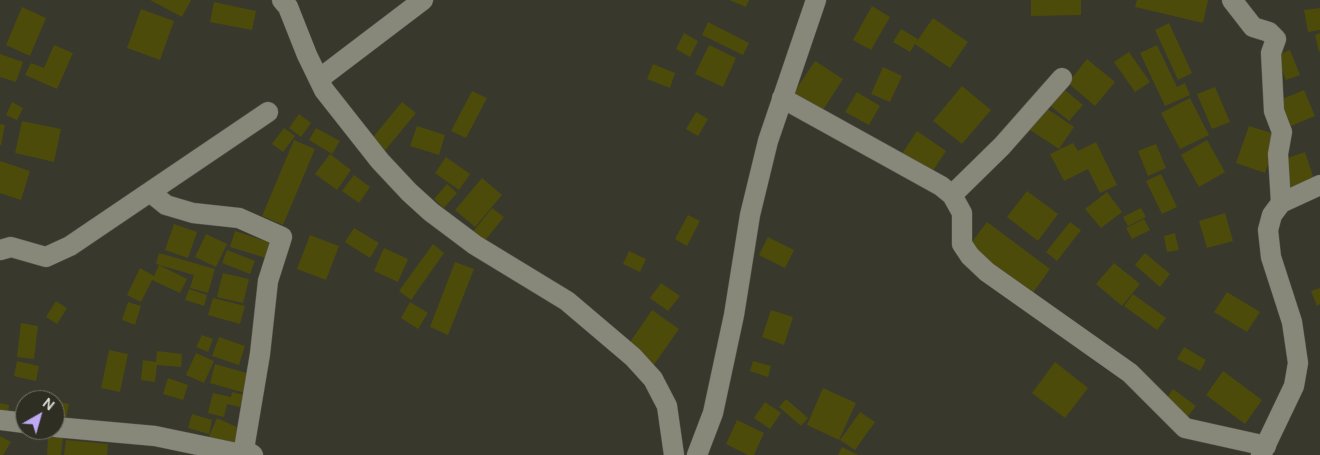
<!DOCTYPE html>
<style>
body{margin:0}
#map{position:relative;width:1320px;height:455px;overflow:hidden;background:#38382d;font-family:"DM Sans",sans-serif}
canvas{display:block}
.north{position:absolute;left:15px;top:390px;width:50px;height:50px;box-sizing:border-box;background:#2e2e23;border:1px solid #727369;border-radius:50%;rotate:38deg;font-size:14px;font-weight:700;line-height:20px;text-align:center;color:#d9dad3}
.north::after{content:'';display:block;margin:auto;width:18px;height:22px;background:#bfa8f4;clip-path:polygon(50% 0,100% 100%,50% 72%,0 100%)}
</style>
<div id="map">
<canvas width="1320" height="455"></canvas>
<div class="north">N</div>
</div>
<script>
const context = document.querySelector('canvas').getContext('2d');
context.lineJoin = 'round';
function fill(path, color) {
  context.fillStyle = color;
  context.fill(path, 'evenodd');
}
function shape(rows) {
  const path = new Path2D();
  for (const r of rows) {
    path.moveTo(r[0], r[1]);
    for (let i = 2; i < r.length; i += 2) path.lineTo(r[i], r[i + 1]);
  }
  return path;
}
function stroke(path, color, width, dash) {
  context.strokeStyle = color;
  context.lineWidth = width;
  context.lineCap = dash ? 'butt' : 'round';
  context.setLineDash(dash || []);
  context.stroke(path);
}
const building = shape([
 [150,0,191,0,182,17],
 [729,0,749,0,746,7],
 [1031,0,1081,0,1081,15,1031,16],
 [1137,0,1208,0,1203,23,1135,7],
 [214,2,256,11,252,30,210,22],
 [872,6,890,17,871,50,853,40],
 [22,7,46,18,30,56,6,45],
 [1320,8,1320,30,1308,32,1304,10],
 [141,9,174,21,160,60,127,48],
 [933,18,968,42,950,68,915,44],
 [708,22,749,43,743,55,702,35],
 [1169,23,1192,73,1178,80,1155,30],
 [901,29,918,39,910,52,893,42],
 [684,33,698,41,690,57,676,49],
 [1320,33,1320,51,1319,52,1315,35],
 [54,45,73,53,57,89,25,75,31,63,44,68],
 [709,45,736,58,723,87,695,74],
 [1157,45,1177,87,1185,83,1190,95,1165,106,1140,53],
 [1290,50,1300,75,1286,80,1276,56],
 [1129,52,1150,82,1135,92,1114,62],
 [0,54,23,62,16,82,0,77],
 [1087,59,1115,82,1095,106,1068,83],
 [815,61,843,79,819,116,791,97],
 [653,64,675,73,670,88,647,79],
 [883,67,902,76,890,102,871,94],
 [962,86,991,110,962,144,933,121],
 [1060,86,1083,105,1069,121,1046,102],
 [1215,87,1230,122,1212,129,1197,94],
 [1304,90,1315,116,1291,126,1280,100],
 [472,91,487,98,466,138,451,131],
 [857,92,880,106,869,125,845,112],
 [1190,98,1209,135,1180,149,1161,113],
 [12,102,23,108,17,120,6,115],
 [402,102,416,113,383,153,369,142],
 [1043,106,1074,127,1059,149,1027,128],
 [696,112,708,119,698,136,686,129],
 [299,114,311,123,301,137,289,128],
 [22,121,61,129,54,162,15,153],
 [0,124,5,125,1,145,0,145],
 [417,126,445,135,439,155,410,146],
 [1249,126,1278,135,1265,173,1236,163],
 [284,128,295,136,283,152,272,144],
 [316,128,340,141,332,154,309,140],
 [917,131,946,151,928,178,899,158],
 [294,140,315,149,283,225,262,216],
 [1207,140,1225,172,1199,187,1181,155],
 [1096,142,1117,185,1100,193,1088,169,1064,181,1050,154,1073,143,1078,151],
 [1156,144,1166,168,1148,176,1138,151],
 [1305,152,1315,182,1292,190,1282,160],
 [330,154,351,170,337,190,315,174],
 [446,157,470,174,459,190,435,173],
 [0,161,30,171,21,200,0,193],
 [1161,174,1177,207,1162,214,1146,181],
 [354,175,370,187,359,203,342,191],
 [482,178,502,195,475,227,455,210],
 [447,184,457,193,444,208,434,199],
 [1027,191,1058,214,1038,241,1007,217],
 [1107,192,1122,212,1101,228,1085,209],
 [492,208,504,217,483,243,471,234],
 [1141,208,1146,217,1128,226,1123,217],
 [1225,213,1233,241,1207,248,1199,221],
 [688,215,700,221,687,246,675,239],
 [1144,219,1150,230,1132,239,1126,228],
 [987,222,1050,269,1032,294,968,247],
 [1070,222,1081,230,1057,261,1046,252],
 [174,224,197,232,188,258,165,250],
 [354,228,379,243,370,258,345,242],
 [235,231,271,243,266,258,230,247],
 [1175,233,1179,250,1167,252,1164,236],
 [206,234,227,244,216,267,195,257],
 [310,235,339,246,326,280,297,269],
 [768,237,794,250,785,268,759,255],
 [433,244,444,253,411,300,399,291],
 [384,248,408,259,398,282,374,271],
 [227,250,255,261,250,274,222,263],
 [629,251,646,259,640,272,623,264],
 [159,253,215,269,208,293,190,288,194,275,156,264],
 [1145,253,1170,274,1160,287,1135,265],
 [455,262,474,269,448,335,430,327],
 [1114,263,1140,284,1122,306,1096,284],
 [159,265,187,279,180,293,152,280,141,302,127,295,140,268,154,276],
 [223,273,249,279,243,303,217,297],
 [661,283,680,296,668,311,650,298],
 [1320,288,1320,304,1317,306,1311,291],
 [189,289,207,295,204,306,185,300],
 [1227,292,1260,312,1247,332,1214,312],
 [1133,294,1166,318,1157,330,1124,306],
 [213,298,245,306,240,324,208,315],
 [56,301,67,308,57,324,46,317],
 [128,302,141,306,135,325,122,320],
 [410,302,428,313,418,329,401,318],
 [652,310,679,329,653,366,626,348],
 [771,310,793,317,784,345,762,337],
 [21,323,38,326,34,359,17,357],
 [202,335,213,339,208,352,196,347],
 [219,337,245,346,239,365,212,356],
 [1184,347,1206,360,1200,371,1177,359],
 [109,350,128,354,120,392,101,388],
 [157,351,182,354,181,367,157,365,155,382,141,380,143,360,156,362],
 [196,353,214,361,204,383,186,375],
 [17,361,39,366,36,381,14,376],
 [753,361,771,366,768,377,750,371],
 [1055,362,1088,388,1065,418,1032,393],
 [215,364,250,374,245,393,210,383],
 [1223,371,1262,400,1245,424,1206,395],
 [168,378,188,385,183,400,163,394],
 [823,388,856,403,839,440,807,425],
 [1173,389,1196,406,1186,419,1163,403],
 [232,392,244,395,240,407,227,404,224,417,208,413,213,393,231,397],
 [786,399,808,418,801,426,779,407],
 [55,401,69,404,65,423,55,421],
 [765,402,781,413,770,429,754,418],
 [0,403,9,405,7,419,0,418],
 [19,403,25,405,25,415,17,413],
 [860,412,875,422,855,450,840,440],
 [192,414,212,420,209,434,188,428],
 [217,418,241,429,231,452,207,441],
 [737,420,764,433,754,455,748,455,726,444],
 [0,436,11,442,3,455,0,455],
 [48,437,63,438,61,455,47,455],
 [66,440,108,444,107,455,64,455],
 [842,447,858,455,838,455]
]);
const minor = shape([
 [282,0,288,7,307,55,324,90,380,161,409,192,431,212,475,245,567,301,633,357,653,379,667,406,674,455],
 [1232,0,1253,27,1269,32,1276,39,1271,53,1274,111,1282,132,1278,154,1281,203],
 [319,79,423,0],
 [782,98,941,186,952,195,962,213,962,244,970,256,987,272,1130,373,1185,428,1266,446],
 [150,192,166,205,193,213,239,218,282,237,268,281,260,354,244,449,253,455],
 [952,195,1002,146,1062,78],
 [0,250,11,247,46,257,70,246,268,112],
 [0,420,25,423],
 [55,427,155,436,246,455],
 [697,455,713,413,734,315,750,215,768,141,816,0],
 [1261,455,1294,386,1298,363,1292,322,1271,257,1268,230,1272,215,1281,203,1320,185]
]);
fill(building, '#4d4b0a');
stroke(minor, '#57574e', 21);
stroke(minor, '#87877a', 20);
</script>
